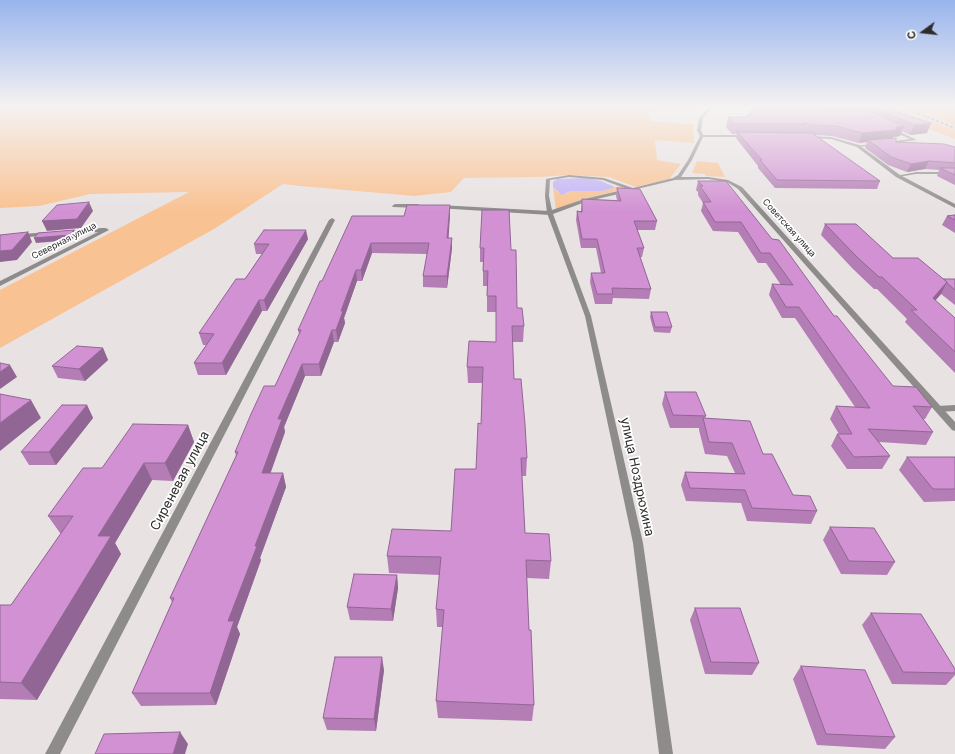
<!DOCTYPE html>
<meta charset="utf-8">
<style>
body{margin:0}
#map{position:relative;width:955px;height:754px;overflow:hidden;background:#e8e2e3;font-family:Inter,sans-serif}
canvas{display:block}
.north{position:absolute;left:903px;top:12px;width:40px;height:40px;-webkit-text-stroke:3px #fff;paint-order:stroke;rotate:255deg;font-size:11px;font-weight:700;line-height:16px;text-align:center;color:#2d2b2c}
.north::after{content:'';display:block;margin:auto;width:14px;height:18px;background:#2d2b2c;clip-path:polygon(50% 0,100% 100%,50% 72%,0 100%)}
</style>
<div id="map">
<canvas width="955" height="754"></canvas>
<div class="north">С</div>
</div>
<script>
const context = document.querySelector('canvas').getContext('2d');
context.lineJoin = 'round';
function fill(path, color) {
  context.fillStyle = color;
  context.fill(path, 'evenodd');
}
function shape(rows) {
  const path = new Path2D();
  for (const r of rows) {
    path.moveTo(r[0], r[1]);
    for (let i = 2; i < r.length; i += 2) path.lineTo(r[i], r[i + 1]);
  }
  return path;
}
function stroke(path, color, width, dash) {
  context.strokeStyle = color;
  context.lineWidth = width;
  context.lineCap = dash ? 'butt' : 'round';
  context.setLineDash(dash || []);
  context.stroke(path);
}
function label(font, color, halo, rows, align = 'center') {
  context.font = font + ' Inter,sans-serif';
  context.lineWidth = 3.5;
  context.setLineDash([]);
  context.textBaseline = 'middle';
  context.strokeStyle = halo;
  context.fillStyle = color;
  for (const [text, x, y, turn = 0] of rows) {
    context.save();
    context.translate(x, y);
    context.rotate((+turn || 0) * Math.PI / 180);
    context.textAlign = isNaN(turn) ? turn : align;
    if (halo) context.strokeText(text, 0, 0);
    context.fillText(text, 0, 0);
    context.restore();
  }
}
const built = shape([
 [892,106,908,106,922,113,955,125,955,130]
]);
const green = shape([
 [0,106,704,106,700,110,692,111,648,111,651,121,693,124,694,143,655,140,657,160,681,164,669,179,636,187,609,177,568,175,540,177,464,178,451,192,414,196,300,186,283,184,214,229,0,348,0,290,189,192,90,194,39,206,0,208],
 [880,106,892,106,955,130,955,139,902,119],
 [908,106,955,106,955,125,922,113],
 [697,161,718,163,725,177,706,176,705,174,692,173],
 [620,186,626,189,583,199,556,210,553,187,558,192,566,194,571,191,602,191]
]);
const water = shape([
 [587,178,601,181,615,187,613,188,602,191,571,191,562,195,553,187,553,182,557,179]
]);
const service = shape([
 [890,128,892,128,917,140,858,147,856,146,910,139,890,130,890,128],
 [916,172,955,172,955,174,916,174,898,177,896,176,916,172],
 [395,204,418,204,421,206,418,208,393,207,392,206,395,204],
 [439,205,550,211,553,213,550,215,437,208,437,206,439,205],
 [955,405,955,411,938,412,934,409,938,406,955,405]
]);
const minor = shape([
 [710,106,713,106,703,118,701,130,703,135,746,135,748,136,746,137,703,137,692,160,681,177,708,177,728,180,742,187,955,422,955,431,952,430,738,189,727,182,708,179,675,180,637,189,635,191,632,191,588,201,553,214,591,316,643,543,673,754,659,754,633,543,585,316,547,213,545,196,546,179,569,175,604,178,633,188,673,178,678,175,688,160,700,136,697,130,699,118,710,106],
 [569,177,603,180,627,189,584,199,552,210,549,196,550,180,569,177],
 [809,136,831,137,859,145,900,175,955,204,955,208,896,177,857,147,831,139,808,138,809,136],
 [332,218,335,220,60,754,45,754,329,220,332,218],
 [101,228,106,228,109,230,0,286,0,281,98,232,65,235,63,234,63,232,101,228],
 [47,232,50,234,49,235,0,240,0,236,47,232]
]);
const rail = shape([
 [899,106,955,128]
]);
const wall = shape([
 [755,106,887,106,927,133,910,135,902,131,900,136,893,137,893,138,896,142,955,147,955,185,937,176,939,170,925,169,907,172,888,165,865,148,867,142,859,143,832,136,815,135,880,181,877,189,775,188,758,168,758,166,736,138,737,134,732,134,726,127,728,117,747,117],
 [698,181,772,239,834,316,893,386,932,407,925,419,923,419,933,432,926,445,879,442,890,456,882,469,847,469,831,446,837,434,839,434,830,419,836,406,855,407,795,318,782,318,769,295,772,284,781,285,766,263,758,263,738,232,713,231,701,211,703,203,698,195,698,192,696,190],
 [617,188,657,221,655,230,637,230,644,248,642,257,640,257,651,289,649,299,613,298,612,304,595,304,590,282,591,273,601,273,596,248,581,248,576,220,577,211,581,211,582,199,617,200,616,196],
 [450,205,450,214,448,238,452,248,447,288,423,287,423,276,427,254,372,253,362,281,357,281,344,318,345,323,338,342,334,342,321,376,305,376,284,427,285,432,270,473,283,473,286,487,260,558,261,560,237,627,240,634,216,705,141,706,132,693,172,602,170,598,236,456,235,452,275,386,299,334,298,330,322,281,404,216],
 [955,215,955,233,942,225,947,216],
 [825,224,893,258,944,279,955,279,955,305,941,294,935,301,955,318,955,373,905,322,907,319,877,289,874,289,853,269,821,235],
 [308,239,267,311,262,311,226,375,198,375,194,363,206,345,203,345,199,333,245,279,262,254,256,254,254,244],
 [480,248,511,250,517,308,524,326,523,342,512,342,514,379,527,458,526,476,522,476,525,533,551,561,549,579,527,578,529,630,534,705,532,721,438,718,436,701,443,627,437,627,436,609,440,575,389,573,387,556,451,531,476,469,481,424,482,383,468,383,467,367,496,342,496,312,487,312,487,286,483,286,483,262,480,262],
 [651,312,672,327,670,333,654,332,650,317],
 [103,348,108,360,85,381,58,378,52,366],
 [665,392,706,416,705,418,763,454,793,495,817,511,811,524,747,521,741,503,686,501,681,485,685,472,735,473,727,456,705,454,699,430,699,428,670,428,662,404],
 [87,405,93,418,56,465,29,465,21,452],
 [188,425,194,442,173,481,152,480,115,543,121,554,37,700,0,699,0,605,11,605,61,533,60,533,48,516,102,468],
 [907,457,955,457,955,501,924,502,899,470],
 [830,527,895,562,887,575,841,574,823,540],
 [397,575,398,588,393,621,350,620,347,607],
 [695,608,759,663,752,675,705,674,690,620],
 [871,613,955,669,955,675,946,685,892,684,862,625],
 [801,666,895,737,885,749,817,745,793,679],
 [384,670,376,731,327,730,323,718]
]);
const shadedWall = shape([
 [931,123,927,133,910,135,914,125],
 [904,126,900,136,893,137,892,140,868,140,867,142,859,143,862,133],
 [929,161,925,169,907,172,911,164],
 [89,202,93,211,81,228,47,231,42,221],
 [450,205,450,214,448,248,447,238],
 [74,230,76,235,72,240,36,243,34,238],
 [306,230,308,239,267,311,264,300],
 [28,232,32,242,17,260,0,262,0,251],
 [452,238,452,248,447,288,447,276],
 [371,243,372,253,362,281,361,270],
 [356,270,357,281,344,318,345,323,338,342,336,330,341,311],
 [947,282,941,294,926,311,933,298],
 [259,300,262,311,226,375,222,363],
 [332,330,334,342,321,376,319,364],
 [103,348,108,360,85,381,79,369],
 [302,364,305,376,284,427,285,432,266,486,262,473,278,419],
 [10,365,17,377,0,389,0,372],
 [31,400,41,418,0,451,0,423],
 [87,405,93,418,56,465,49,452],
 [188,425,194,442,173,481,165,463],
 [144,463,152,480,115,543,121,554,37,700,21,683,98,536],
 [283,473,286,487,260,558,261,560,237,627,240,634,216,705,210,693,228,621,255,546],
 [397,575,398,588,393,621,391,609],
 [382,657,384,670,376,731,374,719],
 [180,732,188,744,185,754,173,754]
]);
const building = shape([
 [755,106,887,106,902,114,931,123,914,125,871,106,823,108,826,111,869,111,904,126,896,127,896,130,862,133,836,126,811,125,804,122,805,124,734,124,728,117,747,117,755,106],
 [737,132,812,133,880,181,777,180,760,160,762,160,737,132],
 [896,138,896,142,944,144,955,147,955,163,929,161,911,164,891,157,868,140,896,138],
 [940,168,955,168,955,175,940,168],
 [698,181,726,181,772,239,779,240,834,316,837,316,893,386,916,387,932,407,913,406,933,432,868,429,890,456,854,457,837,434,852,434,836,406,870,408,799,307,786,307,772,284,793,285,770,253,761,253,741,222,715,222,703,202,711,202,700,186,703,186,698,181],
 [617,188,640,189,657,221,634,221,644,248,637,248,651,289,612,288,613,294,597,294,591,273,605,273,597,239,582,239,577,211,582,212,582,199,621,201,617,188],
 [89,202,77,219,42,221,57,205,89,202],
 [407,205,450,205,447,238,452,238,447,276,423,276,429,243,371,243,361,270,356,270,341,311,343,311,336,330,332,330,319,364,302,364,278,419,282,419,262,473,283,473,255,546,257,546,228,621,234,621,210,693,132,693,174,598,170,598,238,452,235,452,251,414,264,386,275,386,301,330,298,330,313,297,320,281,322,281,352,216,404,216,407,205],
 [482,210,509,210,511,250,516,250,517,308,522,308,524,326,512,326,514,379,521,379,525,424,527,458,521,458,525,533,549,534,551,561,526,560,529,630,531,630,534,705,436,701,444,610,436,609,441,557,387,556,392,529,451,531,455,469,476,469,478,423,481,424,483,367,467,367,469,341,496,342,496,296,487,296,488,271,483,271,484,248,480,248,482,210],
 [955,215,955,220,947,216,955,215],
 [825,224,856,224,893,258,918,258,947,282,933,298,955,318,955,352,911,310,917,310,882,277,879,277,858,258,825,224],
 [74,230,70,235,34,238,38,233,74,230],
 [264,230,306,230,264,300,259,300,222,363,194,363,214,334,199,333,236,279,245,279,269,244,254,244,264,230],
 [28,232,12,250,0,251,0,235,28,232],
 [944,279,955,279,955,290,947,283,947,282,944,279],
 [651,312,667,312,672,327,655,327,651,312],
 [77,346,103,348,79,369,52,366,77,346],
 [0,363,10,365,0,372,0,363],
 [665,392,696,392,706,416,673,415,665,392],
 [0,394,31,400,0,423,0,394],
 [62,405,87,405,49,452,21,452,62,405],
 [703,418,750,421,763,454,772,454,793,495,810,496,817,511,752,508,745,490,690,488,685,472,745,474,732,443,709,442,703,418],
 [133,424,188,425,165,463,144,463,98,536,111,536,21,683,0,682,0,605,11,605,73,516,48,516,83,468,102,468,133,424],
 [907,457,955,457,955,489,933,489,907,457],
 [830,527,874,528,895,562,849,561,830,527],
 [354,574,397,575,391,609,347,607,354,574],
 [695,608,740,608,759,663,711,662,695,608],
 [871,613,921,614,955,669,955,673,903,672,871,613],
 [335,657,382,657,374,719,323,718,335,657],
 [801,666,865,670,895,737,826,734,801,666],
 [180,732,173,754,95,754,104,734,180,732]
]);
const farStreetnames = [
 ["Советская улица",789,228,48],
 ["Северная улица",64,241,-27]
];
const nearStreetnames = [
 ["улица Ноздрюхина",637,477,78],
 ["Сиреневая улица",180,481,-62]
];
fill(built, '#e2d4d8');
fill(green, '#f9c292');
fill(water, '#c1b3f5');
fill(service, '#8e8c8b');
fill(minor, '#8e8c8b');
stroke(rail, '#706d6e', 1.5, [2.5, 2.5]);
fill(wall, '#b47db5');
fill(shadedWall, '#926694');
fill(building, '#d191d3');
stroke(building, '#926694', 1);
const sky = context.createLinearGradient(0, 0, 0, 212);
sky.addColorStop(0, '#98b4ed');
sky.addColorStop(0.5, '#f5f2f2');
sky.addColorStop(1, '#f5f2f200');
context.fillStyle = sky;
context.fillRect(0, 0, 955, 212);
label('9px', '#2d2b2c', '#fff', farStreetnames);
label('13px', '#2d2b2c', '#fff', nearStreetnames);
</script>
